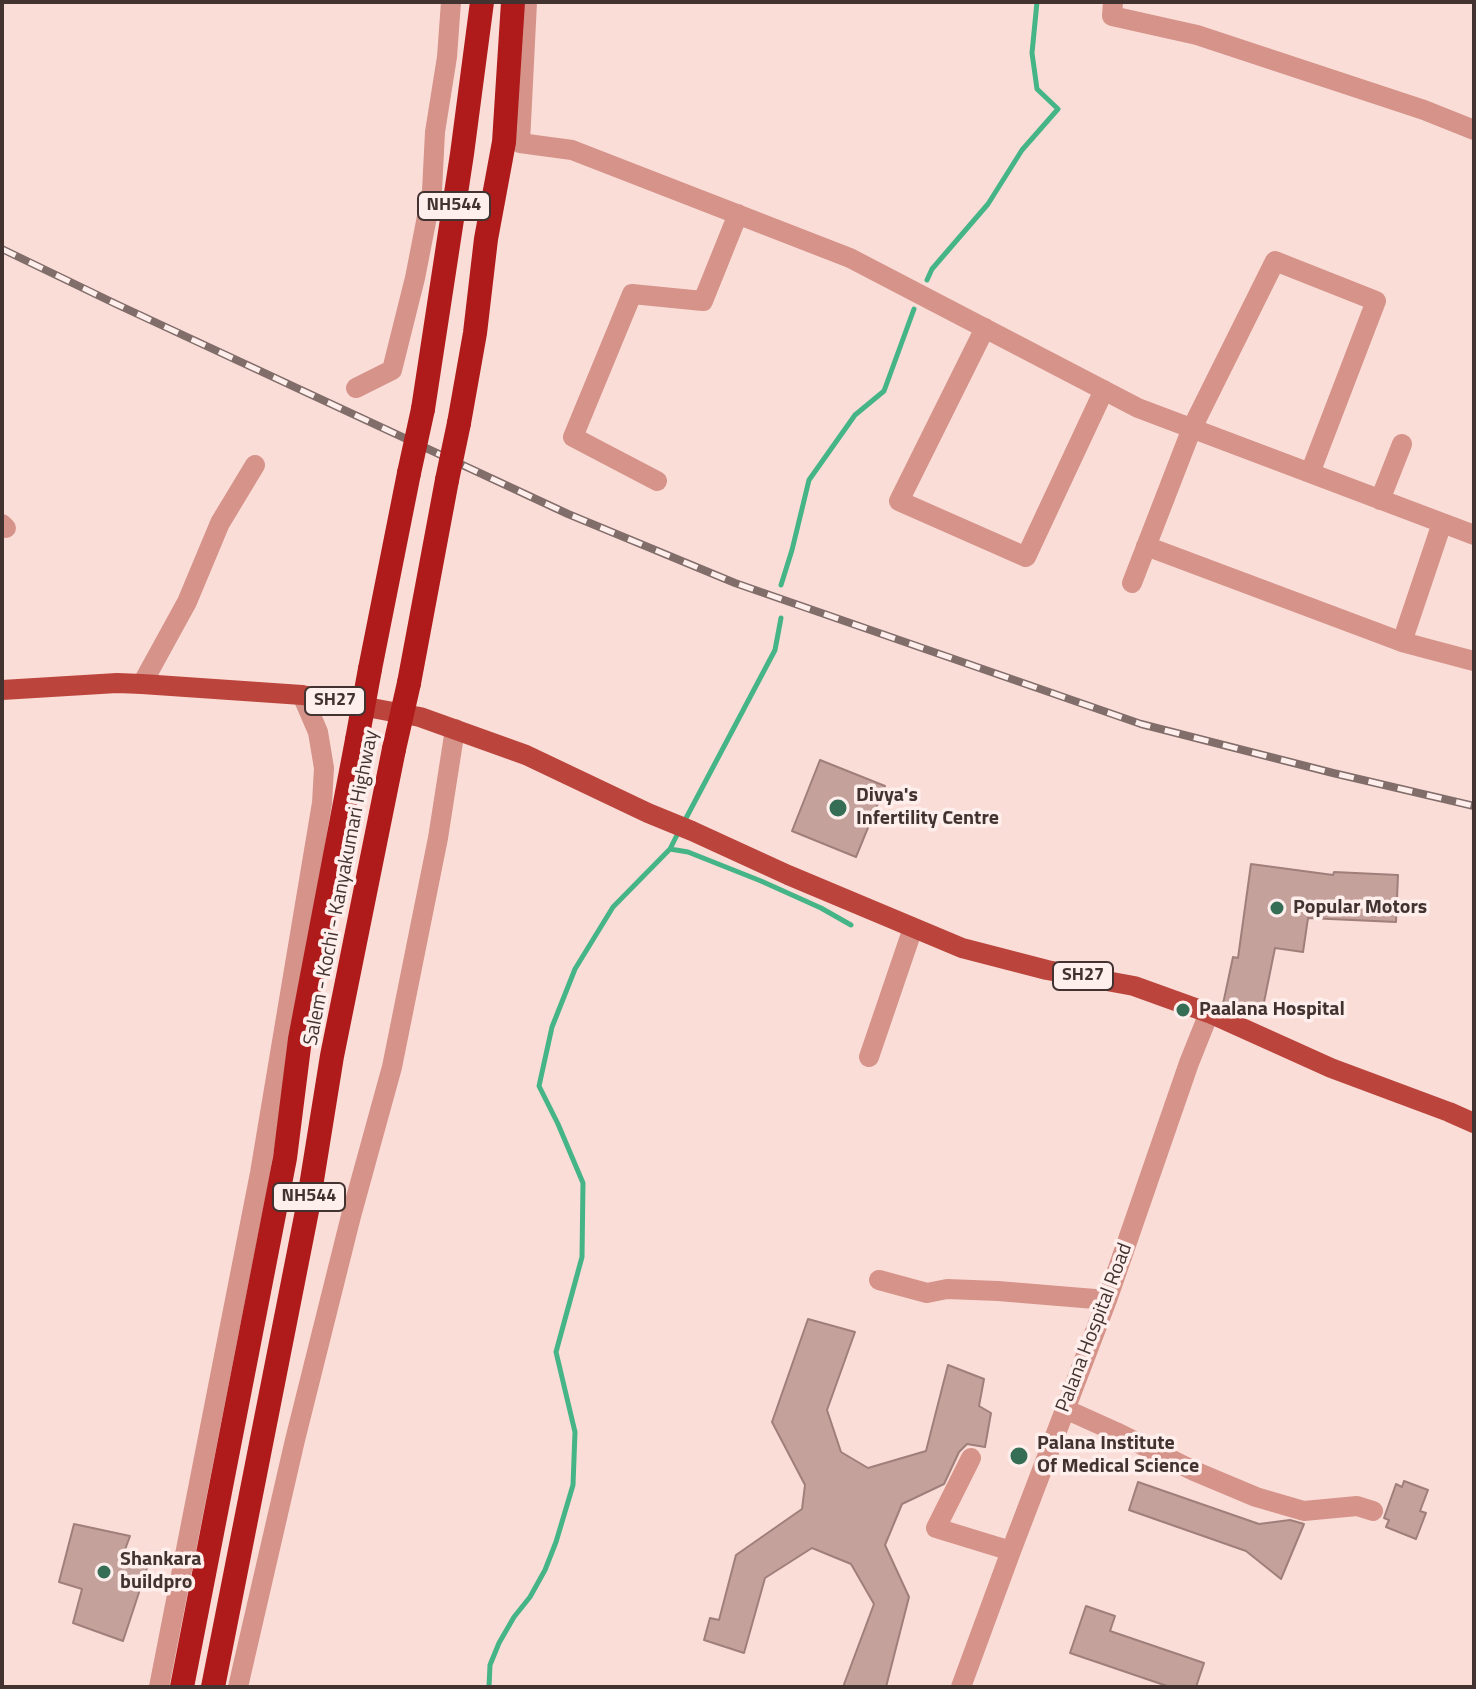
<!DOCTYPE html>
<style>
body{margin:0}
#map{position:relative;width:1476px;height:1689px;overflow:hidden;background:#fbddd8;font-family:"Titillium Web",sans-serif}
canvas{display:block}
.frame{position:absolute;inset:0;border:4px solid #423331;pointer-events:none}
</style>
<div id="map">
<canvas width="1476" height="1689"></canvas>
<div class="frame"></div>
</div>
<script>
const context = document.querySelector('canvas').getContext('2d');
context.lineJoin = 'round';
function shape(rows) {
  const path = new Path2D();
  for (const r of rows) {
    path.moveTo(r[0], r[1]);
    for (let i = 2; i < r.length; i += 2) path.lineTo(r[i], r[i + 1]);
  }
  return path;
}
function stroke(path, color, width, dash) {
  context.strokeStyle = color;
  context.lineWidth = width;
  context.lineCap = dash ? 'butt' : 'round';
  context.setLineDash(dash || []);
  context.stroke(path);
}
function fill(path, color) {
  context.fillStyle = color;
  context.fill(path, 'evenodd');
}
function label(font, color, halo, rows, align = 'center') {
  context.font = font + ' "Titillium Web",sans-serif';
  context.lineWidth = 7;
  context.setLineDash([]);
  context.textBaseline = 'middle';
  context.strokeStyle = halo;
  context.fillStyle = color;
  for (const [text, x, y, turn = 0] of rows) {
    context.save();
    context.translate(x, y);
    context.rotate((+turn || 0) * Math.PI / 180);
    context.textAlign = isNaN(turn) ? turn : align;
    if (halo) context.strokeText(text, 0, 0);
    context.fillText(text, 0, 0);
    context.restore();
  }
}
const stream = shape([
 [927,280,932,269,988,204,1022,150,1058,109,1037,89,1032,53,1037,2],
 [781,585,792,550,809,480,855,415,884,391,914,309],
 [684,822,775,650,781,618],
 [670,849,688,852,761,881,821,908,851,925],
 [489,1687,490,1665,499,1643,514,1617,530,1597,545,1570,556,1542,573,1485,575,1432,556,1352,582,1257,583,1183,558,1124,539,1086,552,1027,575,969,613,907,670,849,679,831]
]);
const building = shape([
 [820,760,885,786,856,857,792,831,820,760],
 [1251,864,1333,875,1334,872,1398,875,1396,922,1308,918,1303,952,1275,948,1262,1012,1223,1004,1233,957,1238,958,1251,864],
 [808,1319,855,1332,827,1410,841,1452,868,1468,926,1451,948,1365,984,1379,979,1406,991,1413,985,1447,967,1444,959,1452,944,1484,902,1504,885,1545,909,1597,886,1687,843,1687,874,1604,851,1564,812,1548,765,1578,744,1653,704,1640,710,1618,719,1620,736,1555,802,1509,805,1485,772,1422,808,1319],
 [1404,1481,1428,1490,1420,1511,1426,1513,1416,1539,1386,1527,1389,1520,1384,1518,1396,1484,1402,1487,1404,1481],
 [1138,1482,1259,1524,1290,1520,1304,1524,1281,1579,1246,1551,1129,1510,1138,1482],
 [74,1524,130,1536,122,1558,149,1562,123,1641,73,1623,82,1589,59,1582,74,1524],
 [1086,1606,1115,1616,1110,1631,1204,1663,1196,1687,1170,1687,1070,1653,1086,1606]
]);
const minor = shape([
 [527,2,520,143,572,150,850,258,1138,408,1474,535],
 [1113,2,1112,16,1197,35,1424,110,1474,130],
 [985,328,899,501,1026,557,1104,390],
 [356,388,392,370,415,278,432,191,435,132,447,57,451,2],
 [657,481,573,437,632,294,703,301,738,214],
 [1380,500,1402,444],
 [2,524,6,528],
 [1146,546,1402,642,1474,661],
 [1132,583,1192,428,1275,261,1376,301,1310,473],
 [1402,642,1442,523],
 [142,684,187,602,220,523,255,465],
 [869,1057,913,928],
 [879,1280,927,1293,947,1289,998,1291,1107,1300],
 [1065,1409,1116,1432,1194,1471,1256,1497,1304,1511,1357,1506,1373,1511],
 [971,1458,936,1528,1011,1551],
 [159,1687,260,1173,322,803,324,768,318,732,302,695],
 [238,1687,295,1440,351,1216,392,1067,438,838,455,729],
 [961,1687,1011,1551,1107,1300,1189,1063,1209,1013]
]);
const major = shape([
 [2,690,117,683,142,684,302,695,420,717,526,755,648,813,692,831,788,875,962,948,1047,970,1134,986,1209,1013,1331,1068,1449,1112,1474,1123]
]);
const highway = shape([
 [423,409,462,154,482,2],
 [459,423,475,333,486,239,504,142,513,2],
 [370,669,409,473],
 [409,683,447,480],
 [182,1687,285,1158,300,1039,357,740],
 [213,1687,307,1211,332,1056,394,749]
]);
const rail = shape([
 [2,249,116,304,568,514,735,583,1141,724,1333,773,1474,806]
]);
const highwayBridge = shape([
 [409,473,423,409],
 [447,480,459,423],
 [357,740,370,669],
 [394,749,409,683]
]);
const markers = [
 [838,808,10,"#366e55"],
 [1277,908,8,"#366e55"],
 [1183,1010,8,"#366e55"],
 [1019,1456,10,"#366e55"],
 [104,1572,8,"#366e55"]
];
const shields = [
 [454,206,72],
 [335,701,60],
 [1083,976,60],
 [309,1197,72]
];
const shieldNames = [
 ["NH544",454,206],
 ["SH27",335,701],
 ["SH27",1083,976],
 ["NH544",309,1197]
];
const poiNames = [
 ["Divya's",856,796],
 ["Infertility Centre",856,819],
 ["Popular Motors",1293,908],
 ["Paalana Hospital",1199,1010],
 ["Palana Institute",1037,1444],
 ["Of Medical Science",1037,1467],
 ["Shankara",120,1560],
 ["buildpro",120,1583]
];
const streetNames = [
 ["Salem - Kochi - Kanyakumari Highway",342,888,-79],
 ["Palana Hospital Road",1095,1328,-69]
];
stroke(stream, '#45b587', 5);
fill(building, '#c5a19c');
stroke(building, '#a07e79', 2);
stroke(minor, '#d5938a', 20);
stroke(major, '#bb453c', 20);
stroke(highway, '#af1b1b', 24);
stroke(rail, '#816d6a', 8);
stroke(rail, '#feeeec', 5, [15]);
stroke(highwayBridge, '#af1b1b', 24);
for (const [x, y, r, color] of markers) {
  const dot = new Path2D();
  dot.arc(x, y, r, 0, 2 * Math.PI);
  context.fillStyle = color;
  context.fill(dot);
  stroke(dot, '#feeeec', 3);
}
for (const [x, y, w] of shields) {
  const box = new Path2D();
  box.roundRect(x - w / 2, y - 14, w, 28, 6);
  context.fillStyle = '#feeeec';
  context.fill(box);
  stroke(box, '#423331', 2);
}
label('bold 18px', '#423331', null, shieldNames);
label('bold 20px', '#423331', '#feeeec', poiNames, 'left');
label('20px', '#423331', '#feeeec', streetNames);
</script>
